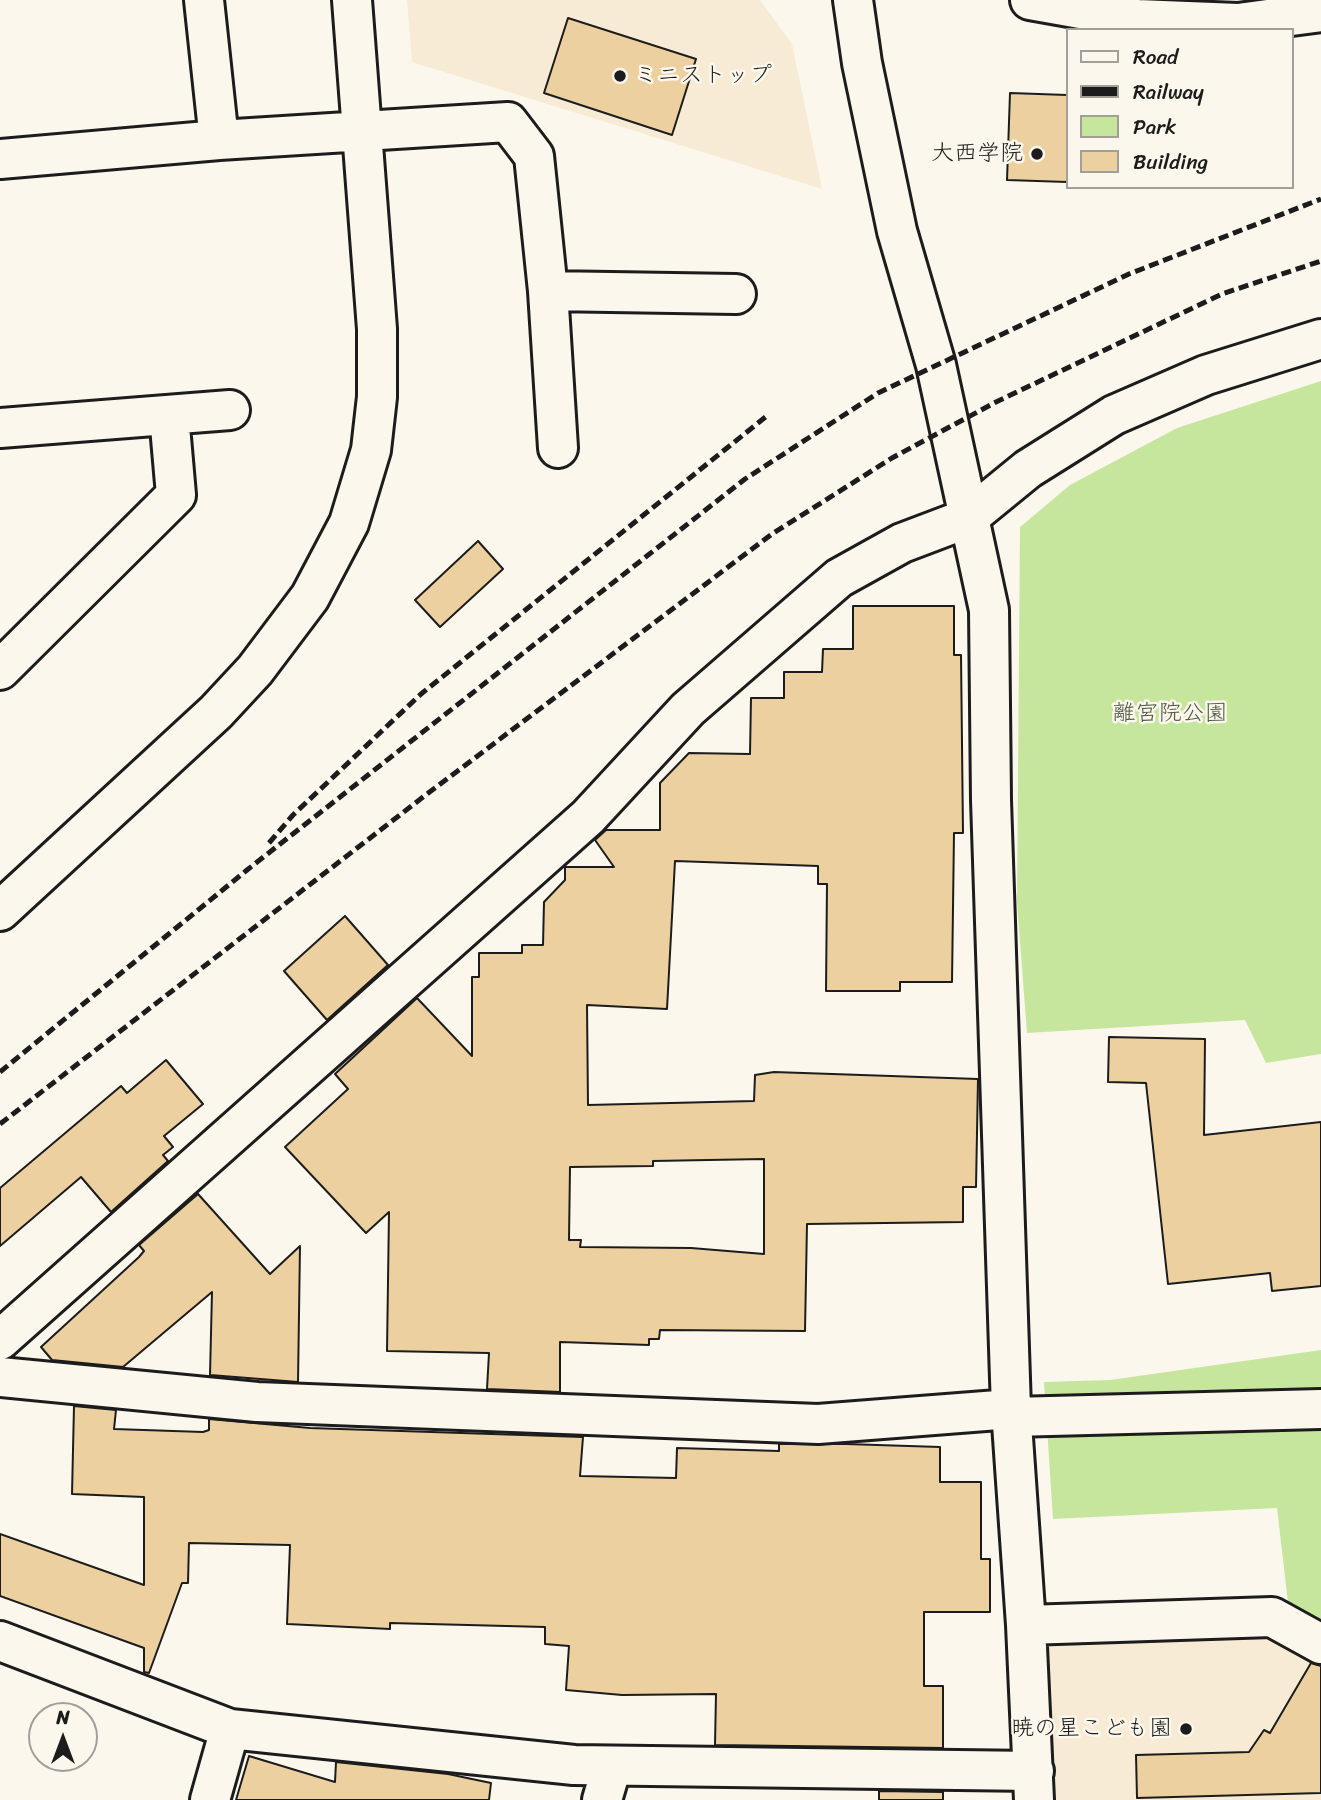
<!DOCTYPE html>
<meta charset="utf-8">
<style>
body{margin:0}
#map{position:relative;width:1321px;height:1800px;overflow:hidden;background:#fbf7ec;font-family:Sriracha,sans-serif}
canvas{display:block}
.legend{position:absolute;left:1066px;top:28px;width:228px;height:161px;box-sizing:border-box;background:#fbf7ec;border:2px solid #a29f99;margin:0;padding:9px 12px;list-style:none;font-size:21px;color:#1c1c1c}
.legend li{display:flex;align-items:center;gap:14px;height:35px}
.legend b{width:35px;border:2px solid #a29f99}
.north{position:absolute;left:28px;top:1702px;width:70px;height:70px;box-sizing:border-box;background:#fbf7ec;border:2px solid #a29f99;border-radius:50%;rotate:0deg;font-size:19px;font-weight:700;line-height:28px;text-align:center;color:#1c1c1c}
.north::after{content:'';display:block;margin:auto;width:24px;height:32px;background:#1c1c1c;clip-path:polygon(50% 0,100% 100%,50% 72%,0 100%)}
</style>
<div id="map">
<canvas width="1321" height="1800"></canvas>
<ul class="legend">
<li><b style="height:9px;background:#fbf7ec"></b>Road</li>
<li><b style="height:9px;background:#1c1c1c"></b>Railway</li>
<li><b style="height:19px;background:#c6e69e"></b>Park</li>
<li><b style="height:19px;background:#edd0a0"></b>Building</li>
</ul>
<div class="north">N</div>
</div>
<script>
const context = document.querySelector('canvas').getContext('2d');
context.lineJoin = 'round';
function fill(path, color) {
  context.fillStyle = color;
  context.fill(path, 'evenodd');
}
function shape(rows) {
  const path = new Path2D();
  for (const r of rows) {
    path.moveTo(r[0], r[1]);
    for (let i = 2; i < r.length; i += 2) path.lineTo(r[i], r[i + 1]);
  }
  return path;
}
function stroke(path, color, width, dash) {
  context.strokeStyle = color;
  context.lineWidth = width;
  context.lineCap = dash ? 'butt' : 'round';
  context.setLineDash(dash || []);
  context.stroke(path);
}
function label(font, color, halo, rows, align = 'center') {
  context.font = font + ' Sriracha,"Klee One",sans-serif';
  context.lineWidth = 5;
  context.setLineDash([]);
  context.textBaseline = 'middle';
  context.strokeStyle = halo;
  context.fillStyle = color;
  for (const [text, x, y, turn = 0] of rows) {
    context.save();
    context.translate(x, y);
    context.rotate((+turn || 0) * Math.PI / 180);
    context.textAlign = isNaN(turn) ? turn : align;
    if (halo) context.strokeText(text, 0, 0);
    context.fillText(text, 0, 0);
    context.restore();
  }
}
const built = shape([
 [407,0,760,0,792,44,822,189,412,62],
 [1273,1632,1321,1658,1321,1800,1052,1800,1047,1637]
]);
const green = shape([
 [1321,381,1321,1054,1266,1063,1245,1020,1027,1033,1017,902,1020,527,1070,485,1177,428],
 [1321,1350,1321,1629,1289,1611,1277,1508,1053,1519,1044,1382,1110,1380]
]);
const building = shape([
 [568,18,696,59,672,135,544,93,568,18],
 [1010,93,1067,95,1067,182,1007,180,1010,93],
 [478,541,503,569,440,627,415,600,478,541],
 [853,606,954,606,954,655,961,655,963,833,954,833,952,982,900,982,900,991,826,991,827,884,818,884,818,866,675,861,667,1009,587,1005,588,1105,754,1101,755,1075,774,1072,978,1079,976,1187,963,1187,963,1222,807,1224,805,1331,660,1330,659,1339,649,1339,649,1345,560,1342,560,1392,487,1389,489,1353,387,1351,389,1212,366,1233,285,1147,348,1089,335,1074,417,998,472,1056,472,977,479,977,479,953,522,953,522,945,543,945,544,902,565,880,565,867,614,867,595,840,606,830,660,830,660,783,689,753,750,754,751,698,784,698,784,672,822,672,823,649,853,649,853,606],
 [764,1159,764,1254,691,1248,580,1247,581,1240,569,1240,570,1167,653,1166,653,1161,764,1159],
 [345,916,388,965,327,1020,284,971,345,916],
 [1109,1037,1205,1039,1204,1135,1321,1122,1321,1286,1272,1291,1270,1273,1168,1284,1146,1083,1108,1082,1109,1037],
 [166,1060,203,1104,164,1136,173,1147,163,1155,168,1161,111,1212,81,1177,0,1246,0,1188,121,1086,127,1093,166,1060],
 [198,1194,270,1274,300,1246,298,1382,210,1375,212,1292,123,1367,52,1360,41,1347,139,1257,144,1251,139,1245,198,1194],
 [74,1406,116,1410,114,1429,203,1432,209,1430,209,1419,310,1428,583,1437,580,1476,676,1478,677,1448,779,1451,779,1444,846,1444,940,1447,940,1482,981,1482,981,1559,990,1559,990,1612,924,1612,924,1686,943,1686,943,1748,715,1745,716,1694,622,1695,566,1690,569,1646,545,1644,545,1627,390,1623,390,1629,287,1624,290,1545,189,1543,188,1583,182,1583,149,1673,144,1672,144,1648,0,1596,0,1534,144,1585,144,1497,72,1494,74,1406],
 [1311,1663,1321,1666,1321,1793,1137,1798,1136,1755,1249,1752,1264,1730,1270,1733,1311,1663],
 [249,1756,335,1782,336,1762,448,1774,491,1783,489,1800,236,1800,249,1756],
 [879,1791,943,1792,943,1800,879,1800,879,1791]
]);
const minor = shape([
 [204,0,219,140],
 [853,0,862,63,897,231,936,365,989,610,991,800,1011,1409,1026,1625,1034,1800],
 [1030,0,1137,19,1238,23,1321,12],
 [0,159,219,140,508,122,534,156,548,291,558,448],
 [548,291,736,294],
 [0,428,230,410],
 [0,670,176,495,169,415],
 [0,911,216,712,255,670,310,597,349,523,371,450,377,397,377,329,352,0],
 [0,1340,588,817,688,709,839,578,902,543,968,518,1028,469,1114,415,1206,375,1321,339],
 [0,1377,257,1402,818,1424,1011,1409],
 [1012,1417,1321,1409],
 [1026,1625,1272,1617,1321,1644],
 [0,1641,230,1729,574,1765,1034,1771],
 [210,1800,230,1729],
 [602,1800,612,1766]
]);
const rail = shape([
 [269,843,293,815,421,694,768,415],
 [0,1072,247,870,745,479,878,393,1129,274,1321,199],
 [0,1124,427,794,772,534,892,458,996,402,1222,294,1321,261]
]);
const markers = [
 [620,76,7,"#1c1c1c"],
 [1037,154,7,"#1c1c1c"],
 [1186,1729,7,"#1c1c1c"]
];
const poiNames = [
 ["ミニストップ",634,76,"left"],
 ["大西学院",1023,154],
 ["暁の星こども園",1172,1729]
];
const parkNames = [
 ["離宮院公園",1170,714]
];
fill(built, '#f7ebd5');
fill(green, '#c6e69e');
fill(building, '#edd0a0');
stroke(building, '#1c1c1c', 2);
stroke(minor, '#1c1c1c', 44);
stroke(minor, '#fbf7ec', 38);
stroke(rail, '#1c1c1c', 5, [10, 5]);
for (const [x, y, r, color] of markers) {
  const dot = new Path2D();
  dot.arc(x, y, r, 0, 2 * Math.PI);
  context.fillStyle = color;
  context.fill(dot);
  stroke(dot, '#fbf7ec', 2.5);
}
label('23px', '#1c1c1c', '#fbf7ec', poiNames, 'right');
label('23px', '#4f5943', '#fbf7ec', parkNames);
</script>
